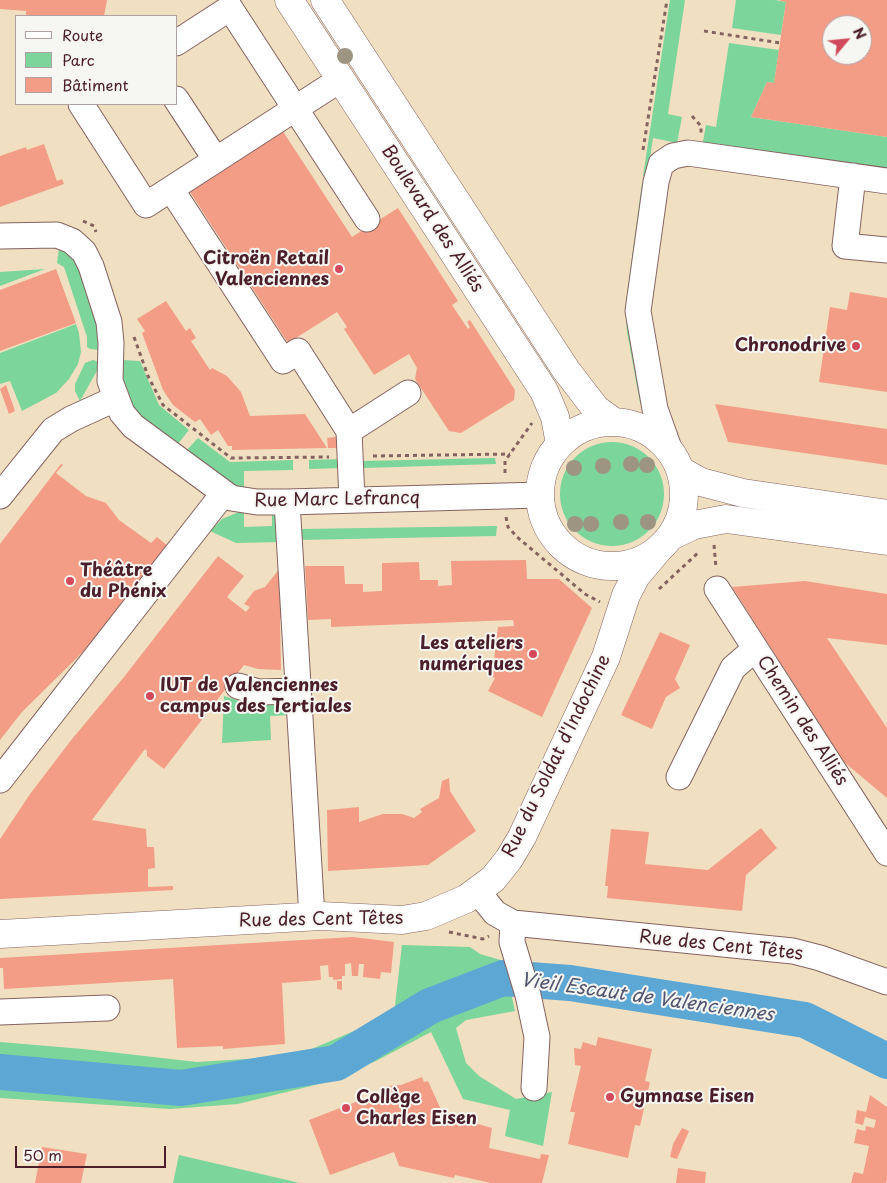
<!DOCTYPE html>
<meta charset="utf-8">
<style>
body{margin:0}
#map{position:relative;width:887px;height:1183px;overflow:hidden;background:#f0e0c1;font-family:"Playpen Sans",sans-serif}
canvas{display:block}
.legend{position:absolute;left:15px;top:15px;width:162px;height:90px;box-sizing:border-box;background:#f6f6f2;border:1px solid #b1a0a2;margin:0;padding:6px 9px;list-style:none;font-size:15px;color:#4a1f2b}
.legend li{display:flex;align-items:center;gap:10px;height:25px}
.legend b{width:25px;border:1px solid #b1a0a2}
.north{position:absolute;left:822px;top:15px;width:50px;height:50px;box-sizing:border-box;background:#f6f6f2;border:1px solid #b1a0a2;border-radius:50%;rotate:62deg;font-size:14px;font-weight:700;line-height:20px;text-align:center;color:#4a1f2b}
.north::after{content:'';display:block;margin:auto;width:18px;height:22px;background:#d1495b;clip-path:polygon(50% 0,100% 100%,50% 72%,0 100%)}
.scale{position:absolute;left:15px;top:1146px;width:151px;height:22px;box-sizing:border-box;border:2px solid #4a1f2b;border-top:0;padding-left:6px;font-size:15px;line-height:18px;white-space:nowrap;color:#4a1f2b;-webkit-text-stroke:4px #f6f6f2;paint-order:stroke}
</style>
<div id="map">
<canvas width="887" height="1183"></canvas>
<ul class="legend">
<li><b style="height:6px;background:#fff"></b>Route</li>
<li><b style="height:14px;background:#7cd59b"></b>Parc</li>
<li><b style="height:14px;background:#f39d86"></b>Bâtiment</li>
</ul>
<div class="north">N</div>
<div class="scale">50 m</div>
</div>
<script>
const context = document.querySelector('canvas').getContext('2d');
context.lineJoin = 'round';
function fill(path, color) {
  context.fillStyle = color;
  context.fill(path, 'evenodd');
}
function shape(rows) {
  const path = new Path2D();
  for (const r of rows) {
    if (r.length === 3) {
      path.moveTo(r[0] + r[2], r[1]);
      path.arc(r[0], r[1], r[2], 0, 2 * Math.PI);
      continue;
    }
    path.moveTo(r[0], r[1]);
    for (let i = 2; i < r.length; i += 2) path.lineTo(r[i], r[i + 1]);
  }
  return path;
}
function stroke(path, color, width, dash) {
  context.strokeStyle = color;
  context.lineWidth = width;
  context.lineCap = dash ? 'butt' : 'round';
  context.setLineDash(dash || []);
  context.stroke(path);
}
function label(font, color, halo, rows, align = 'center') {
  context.font = font + ' "Playpen Sans",sans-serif';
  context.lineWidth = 4;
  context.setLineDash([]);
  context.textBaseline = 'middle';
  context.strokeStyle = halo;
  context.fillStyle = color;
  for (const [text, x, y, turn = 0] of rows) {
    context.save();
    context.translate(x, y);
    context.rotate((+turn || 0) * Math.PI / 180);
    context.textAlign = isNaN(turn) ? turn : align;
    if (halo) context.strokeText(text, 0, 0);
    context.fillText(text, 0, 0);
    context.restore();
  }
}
const green = shape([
 [670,0,685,0,668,114,682,117,677,143,653,138,647,177,643,176],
 [736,0,775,0,786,2,781,35,732,28],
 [729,43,779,50,774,83,767,82,751,117,887,137,887,175,702,147,706,125,716,127],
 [642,183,646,183,647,404,640,403,627,332,625,309],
 [59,249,72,254,79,265,100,329,99,350,90,349,87,347,87,337,64,267,57,263],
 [45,269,0,286,0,272],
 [76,324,79,333,81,352,78,364,69,379,56,393,22,411,10,381,0,384,0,353],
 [93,360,99,362,99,367,80,401,75,391,75,384,85,363],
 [123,360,140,361,159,405,189,430,177,445,135,412,126,396,123,378],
 [198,438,230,462,293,460,293,470,244,471,244,491,228,484,185,452],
 [612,494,52],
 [495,458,496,464,363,468,362,461],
 [344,459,344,468,309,469,309,460],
 [244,510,244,527,272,526,272,512,277,518,283,542,236,543,210,531,222,519],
 [497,526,496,536,299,540,299,529],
 [224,696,240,701,291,704,292,715,270,716,271,740,222,743],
 [402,945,470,947,480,954,504,961,515,1011,466,1020,456,1028,466,1063,479,1076,516,1099,552,1092,543,1146,505,1136,510,1110,463,1099,431,1032,376,1061,323,1083,238,1104,170,1109,0,1098,0,1042,83,1049,197,1062,295,1056,394,1014],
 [179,1155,300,1183,173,1183]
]);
const river = shape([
 [0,1072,181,1088,336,1063,430,1006,503,978,570,983,805,1020,887,1061]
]);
const building = shape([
 [0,0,107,0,104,16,26,16,26,11,0,9],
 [778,0,887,0,887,137,751,117,767,82,774,83,786,2],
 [832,25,862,25,862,55,832,55],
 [282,130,352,237,398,208,458,301,452,305,468,329,470,327,467,322,470,320,515,390,514,400,461,433,449,431,415,379,417,368,409,354,374,375,344,329,347,327,337,312,288,343,188,189],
 [44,144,57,181,62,179,64,184,0,207,0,156,26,147,27,150],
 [56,269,76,323,0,351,0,290],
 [850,292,887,298,887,392,819,382,830,307,847,310],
 [166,301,186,331,190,328,196,338,191,341,210,370,212,368,227,376,241,392,250,416,305,414,327,448,232,450,232,446,228,446,218,430,211,435,200,419,195,422,173,405,163,390,142,333,145,331,137,319],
 [6,385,15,411,9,414,0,389],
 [715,404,887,429,887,465,728,442],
 [342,436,342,448,328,448,327,438],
 [61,464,63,465,56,473,86,496,106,503,119,520,151,543,157,537,168,546,95,640,22,712,0,740,0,544],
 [218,556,244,576,227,597,246,612,250,607,244,604,254,591,265,587,280,568,283,616,280,619,281,670,258,669,244,665,164,769,147,756,147,751,145,749,92,820,146,829,147,847,154,847,155,868,148,869,148,887,173,886,173,890,0,899,0,839,30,794,72,739,124,677],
 [526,560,527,579,559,579,592,608,542,717,488,691,495,678,492,677,498,627,514,626,513,620,331,627,331,619,308,620,305,566,344,566,345,584,363,584,363,592,382,591,382,563,419,562,420,580,438,580,438,586,452,585,451,561],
 [805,581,887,594,887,645,827,638,887,728,887,798,844,762,732,587],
 [660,632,690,645,675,679,680,688,666,697,652,729,621,715],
 [449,778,450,791,476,831,428,865,328,871,327,810,359,807,359,822,383,814,402,814,414,818,422,812,420,809,439,798,442,781],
 [761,828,777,848,746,875,742,911,607,898,608,886,605,886,611,829,649,832,645,864,708,870],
 [353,937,394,942,391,973,381,972,380,979,363,977,364,964,359,964,358,976,352,976,351,963,345,964,345,976,342,976,342,979,333,980,333,977,329,977,328,965,320,966,321,980,282,983,285,1044,223,1049,223,1046,177,1048,173,979,4,989,3,968,0,968,0,958],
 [337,981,342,981,342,990,337,989],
 [598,1037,652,1049,645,1081,650,1082,640,1126,635,1125,628,1158,568,1144,575,1112,570,1112,581,1066,575,1065,574,1048,581,1049,583,1042,596,1046],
 [422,1077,424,1082,428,1081,443,1114,492,1128,489,1148,540,1159,541,1154,549,1155,542,1183,491,1183,455,1175,454,1178,399,1166,394,1152,330,1175,309,1120,379,1093,387,1086,401,1085],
 [870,1095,887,1107,887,1179,886,1183,851,1183,854,1172,863,1174,869,1146,854,1143,857,1129,865,1131,866,1126,874,1128,876,1120,865,1117,863,1125,855,1123,857,1110,866,1112],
 [682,1128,689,1131,677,1159,670,1157,673,1144],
 [42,1147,87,1154,81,1183,35,1183],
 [678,1168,706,1172,705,1183,676,1183]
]);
const path = shape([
 [704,31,780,43],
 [692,116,701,126,701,133],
 [643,150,667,0],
 [83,221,94,226,96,232],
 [134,337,148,376,163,405,231,458,329,457],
 [373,456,510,454],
 [505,473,505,461,532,423],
 [506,517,508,527,517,537,585,594,600,602],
 [714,545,716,568],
 [659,589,700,551],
 [449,932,483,939,489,936]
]);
const minor = shape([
 [176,43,230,8,367,219],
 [176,99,216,160],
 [81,104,146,205,341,79],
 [853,176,845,246,887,250],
 [171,189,283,361,298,351,349,431,408,393],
 [0,236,57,235,72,241,84,252,91,266,109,322,111,343,110,381,122,413,133,426,231,498,257,502,287,502,540,495],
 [349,431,352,500],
 [670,451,655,409,638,311,656,182,661,164,673,156,688,153,887,181],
 [0,496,53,430,71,419,115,399],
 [287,502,312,917],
 [717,589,887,853],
 [238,686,258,692,298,691],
 [679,777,733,668,755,649],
 [0,780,223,494],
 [478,892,495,913,513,923,793,951,820,958,887,982],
 [513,923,512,942,528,995,537,1037,534,1088],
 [0,1012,107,1008]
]);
const major = shape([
 [289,0,544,391,555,417,560,444],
 [325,0,566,370,596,409,614,422],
 [612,494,72],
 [681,471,701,482,743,493,887,514],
 [671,536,694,525,726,519,887,541],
 [0,934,321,916,402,920,426,916,466,899,493,879,509,859,522,837,606,657,626,595,636,576,658,550]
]);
const trees = [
 [345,56],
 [631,464],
 [647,465],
 [603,466],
 [574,468],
 [621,522],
 [648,522],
 [575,524],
 [591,524]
];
const markers = [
 [339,269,5,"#d1495b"],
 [856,346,5,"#d1495b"],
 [70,581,5,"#d1495b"],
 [533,654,5,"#d1495b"],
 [150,696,5,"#d1495b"],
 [610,1097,5,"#d1495b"],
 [346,1108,5,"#d1495b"]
];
const streetNames = [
 ["Boulevard des Alliés",432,219,57],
 ["Rue Marc Lefrancq",337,500,-1],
 ["Chemin des Alliés",802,721,57],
 ["Rue du Soldat d'Indochine",557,756,-64],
 ["Rue des Cent Têtes",321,920,-1],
 ["Rue des Cent Têtes",721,946,6]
];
const poiNames = [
 ["Citroën Retail",329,259,"right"],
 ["Valenciennes",329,280,"right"],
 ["Chronodrive",846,346,"right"],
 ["Théâtre",80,571],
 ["du Phénix",80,592],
 ["Les ateliers",523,644,"right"],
 ["numériques",523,665,"right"],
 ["IUT de Valenciennes",160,686],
 ["campus des Tertiales",160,707],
 ["Gymnase Eisen",620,1097],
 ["Collège",356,1098],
 ["Charles Eisen",356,1119]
];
const waterNames = [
 ["Vieil Escaut de Valenciennes",647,998,8]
];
fill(green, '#7cd59b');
stroke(river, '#5ca7d4', 36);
fill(building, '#f39d86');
stroke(minor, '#846360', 27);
stroke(major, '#846360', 29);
stroke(path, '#846360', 3, [4, 4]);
stroke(minor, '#fff', 25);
stroke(major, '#fff', 28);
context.fillStyle = '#9d9481';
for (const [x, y] of trees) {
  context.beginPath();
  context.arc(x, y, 8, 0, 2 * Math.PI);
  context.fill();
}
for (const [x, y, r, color] of markers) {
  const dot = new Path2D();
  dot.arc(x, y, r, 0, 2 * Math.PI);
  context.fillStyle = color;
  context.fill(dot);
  stroke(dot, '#f6f6f2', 2);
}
label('18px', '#4a1f2b', '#f6f6f2', streetNames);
label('bold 18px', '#4a1f2b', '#f6f6f2', poiNames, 'left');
label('italic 19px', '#51556f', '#f6f6f2', waterNames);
</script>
